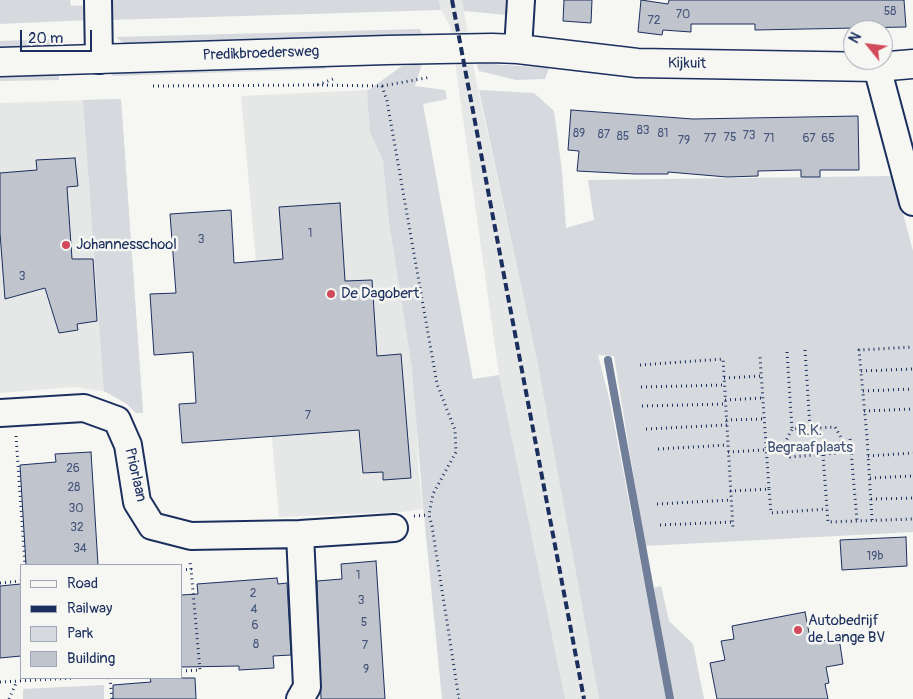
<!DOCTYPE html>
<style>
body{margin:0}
#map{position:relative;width:913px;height:699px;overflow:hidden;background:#f6f6f2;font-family:Pangolin,sans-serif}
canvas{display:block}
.legend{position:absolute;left:20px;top:564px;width:162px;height:115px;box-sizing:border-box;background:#f6f6f2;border:1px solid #9ea6b7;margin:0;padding:6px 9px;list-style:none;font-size:15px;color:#1b2f5e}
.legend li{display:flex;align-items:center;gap:10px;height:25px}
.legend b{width:25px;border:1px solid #9ea6b7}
.north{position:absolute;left:843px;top:20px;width:50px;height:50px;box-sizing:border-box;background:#f6f6f2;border:1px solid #9ea6b7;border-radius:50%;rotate:299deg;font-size:14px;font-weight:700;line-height:20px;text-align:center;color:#1b2f5e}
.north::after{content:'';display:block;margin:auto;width:18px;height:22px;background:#d1495b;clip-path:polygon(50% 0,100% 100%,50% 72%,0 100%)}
.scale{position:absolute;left:20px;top:30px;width:72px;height:22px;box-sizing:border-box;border:2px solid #1b2f5e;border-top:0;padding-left:6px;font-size:15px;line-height:18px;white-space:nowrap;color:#1b2f5e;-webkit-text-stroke:4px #f6f6f2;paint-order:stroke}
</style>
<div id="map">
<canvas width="913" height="699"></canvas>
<ul class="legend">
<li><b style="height:6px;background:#f6f6f2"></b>Road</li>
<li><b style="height:6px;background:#1b2f5e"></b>Railway</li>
<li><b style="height:14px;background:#d6d9dd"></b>Park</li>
<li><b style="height:14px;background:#c0c4cd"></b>Building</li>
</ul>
<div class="north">N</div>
<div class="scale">20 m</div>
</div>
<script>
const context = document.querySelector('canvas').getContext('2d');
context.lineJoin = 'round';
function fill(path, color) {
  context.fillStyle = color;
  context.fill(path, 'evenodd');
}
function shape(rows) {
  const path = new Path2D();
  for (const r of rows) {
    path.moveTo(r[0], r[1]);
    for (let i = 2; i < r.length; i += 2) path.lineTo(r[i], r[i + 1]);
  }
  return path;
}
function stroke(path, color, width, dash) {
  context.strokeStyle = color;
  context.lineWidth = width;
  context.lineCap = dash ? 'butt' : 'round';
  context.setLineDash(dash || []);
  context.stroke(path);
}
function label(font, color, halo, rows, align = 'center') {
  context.font = font + ' Pangolin,sans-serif';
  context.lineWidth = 5;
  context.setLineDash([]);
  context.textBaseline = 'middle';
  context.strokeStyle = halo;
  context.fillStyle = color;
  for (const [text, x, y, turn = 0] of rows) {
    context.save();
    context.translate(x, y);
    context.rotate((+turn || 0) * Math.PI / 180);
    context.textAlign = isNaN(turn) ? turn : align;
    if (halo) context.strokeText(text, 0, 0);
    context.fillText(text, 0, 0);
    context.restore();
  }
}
const built = shape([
 [439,0,462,0,476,80,537,360,599,699,565,699,499,375,450,26,441,10],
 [368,90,382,146,415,367,418,466,423,509,401,512,279,517,241,96],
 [121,99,143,413,116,393,74,387,0,393,0,103]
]);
const green = shape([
 [0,0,70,0,71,6,89,5,89,20,0,24],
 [108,0,439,0,441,10,109,20],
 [462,0,509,0,508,15,464,11],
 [420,29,423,36,129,45,122,42,116,37],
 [56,39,55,48,0,51,0,41],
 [325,61,325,69,112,76,111,70],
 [476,63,549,68,545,79,516,80,479,71],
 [422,64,415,86,445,90,447,99,423,104,473,379,499,375,565,699,442,699,423,505,412,368,389,221,383,160,370,132,367,91,402,66],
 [0,68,59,68,59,80,0,81],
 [479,90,534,93,554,111,562,171,566,228,594,220,588,180,893,176,913,251,913,532,645,546,614,356,598,355,609,398,667,699,599,699,537,360],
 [121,99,143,413,136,413,127,404,104,391,83,100],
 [661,586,669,621,693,644,704,699,670,699,650,589],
 [104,685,104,699,23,699,23,689]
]);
const stream = shape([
 [608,360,670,699]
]);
const building = shape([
 [564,0,592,0,591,23,563,21,564,0],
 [641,0,668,4,669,0,904,0,906,27,755,30,755,24,691,24,691,32,663,30,662,35,638,32,641,0],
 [571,110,693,119,858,116,859,170,820,170,820,177,801,177,801,170,758,171,758,176,727,177,668,172,668,174,635,174,577,171,579,151,568,150,571,110],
 [75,158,78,186,67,187,72,259,93,259,97,321,77,324,78,330,59,333,45,288,5,299,0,233,0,173,37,170,36,160,75,158],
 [340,203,345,281,372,280,377,356,401,354,411,478,383,480,383,472,363,473,359,430,182,443,179,404,196,403,193,352,154,355,150,294,176,293,170,214,231,210,234,263,283,259,279,207,340,203],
 [91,452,98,565,26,565,20,465,56,462,55,454,91,452],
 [906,537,907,566,842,570,840,540,906,537],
 [376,561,385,699,321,699,317,581,342,579,341,564,376,561],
 [277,578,278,584,287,583,291,655,273,656,274,668,239,670,239,666,181,667,181,595,198,594,197,584,277,578],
 [21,584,21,656,0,658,0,586,21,584],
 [805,612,811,643,839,638,843,664,826,667,829,683,825,684,828,699,717,699,710,663,725,660,721,641,734,639,732,626,805,612],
 [150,678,195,678,196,699,113,699,113,685,151,682,150,678]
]);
const path = shape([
 [317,85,382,86,387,101,437,384,455,430,456,452,433,494,429,515,432,526,459,699,456,699],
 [153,86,317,85,333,79],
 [382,86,431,77],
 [805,350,810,428],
 [787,352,792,429],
 [640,365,723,359,733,528],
 [861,371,913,369],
 [724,378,761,376],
 [641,387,724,385],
 [863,391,913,389],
 [725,400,762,398],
 [642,406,725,404],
 [864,411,913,409],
 [726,420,764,419],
 [646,429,727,425],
 [16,436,25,565],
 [850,439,857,521],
 [658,449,728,445],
 [728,452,782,449,790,457,837,453,842,439,835,427,792,429,782,449],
 [823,455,828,522,913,519],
 [868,456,913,453],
 [870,478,913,476],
 [769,489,771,513,827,509],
 [730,491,769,489,760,357],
 [871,499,913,498],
 [657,504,731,500],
 [414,516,429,515],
 [872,520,867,437,859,350,913,347],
 [660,525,732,522],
 [181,570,191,569,190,562],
 [0,583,21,581],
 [181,671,200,670,191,569],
 [110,678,112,699],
 [0,682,74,678],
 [9,699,17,681]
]);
const minor = shape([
 [98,0,99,60],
 [518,49,521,0],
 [877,67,913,202],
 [0,413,84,408,117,420,128,445,137,502,152,526,191,536,300,534,394,528],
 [300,699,307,687,300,534]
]);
const tertiary = shape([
 [0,62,387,50,492,48,518,49,637,63,877,67,913,64]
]);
const rail = shape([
 [452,0,584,699]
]);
const markers = [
 [66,245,5,"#d1495b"],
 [331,294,5,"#d1495b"],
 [798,630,5,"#d1495b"]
];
const numberNames = [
 ["58",890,12],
 ["70",683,15],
 ["72",654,21],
 ["83",643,131],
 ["89",579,134],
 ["81",663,134],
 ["87",604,135],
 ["73",749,136],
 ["85",623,137],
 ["75",730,138],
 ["77",710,139],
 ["71",769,139],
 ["67",809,139],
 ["65",828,139],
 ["79",684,141],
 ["1",310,234],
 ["3",201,240],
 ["3",22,277],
 ["7",308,416],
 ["26",73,469],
 ["28",74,488],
 ["30",76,509],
 ["32",77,528],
 ["34",80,549],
 ["19b",875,557],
 ["1",358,576],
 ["2",253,594],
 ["3",361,601],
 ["4",254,610],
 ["5",364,623],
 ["6",255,626],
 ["8",256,645],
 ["7",365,646],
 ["9",366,670]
];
const streetNames = [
 ["Predikbroedersweg",261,54,-2],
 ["Kijkuit",687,64,1],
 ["Priorlaan",135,475,77]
];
const poiNames = [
 ["Johannesschool",76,245],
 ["De Dagobert",341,294],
 ["Autobedrijf",808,621],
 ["de Lange BV",808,638]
];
const parkNames = [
 ["R.K.",810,431],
 ["Begraafplaats",810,448]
];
fill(built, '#e6e7e7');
fill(green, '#d6d9dd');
stroke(stream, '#717e99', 8);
fill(building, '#c0c4cd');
stroke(building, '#1b2f5e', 1);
stroke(minor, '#1b2f5e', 30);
stroke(tertiary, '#1b2f5e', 31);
stroke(path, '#1b2f5e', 3, [1, 4]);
stroke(minor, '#f6f6f2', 26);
stroke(tertiary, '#f6f6f2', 28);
stroke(rail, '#1b2f5e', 4, [8, 4]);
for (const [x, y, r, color] of markers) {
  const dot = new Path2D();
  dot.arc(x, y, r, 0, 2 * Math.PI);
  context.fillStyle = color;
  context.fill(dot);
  stroke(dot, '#f6f6f2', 2);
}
label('12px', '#44547a', null, numberNames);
label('15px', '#1b2f5e', '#f6f6f2', streetNames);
label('15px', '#1b2f5e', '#f6f6f2', poiNames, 'left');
label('15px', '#405177', '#f6f6f2', parkNames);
</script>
